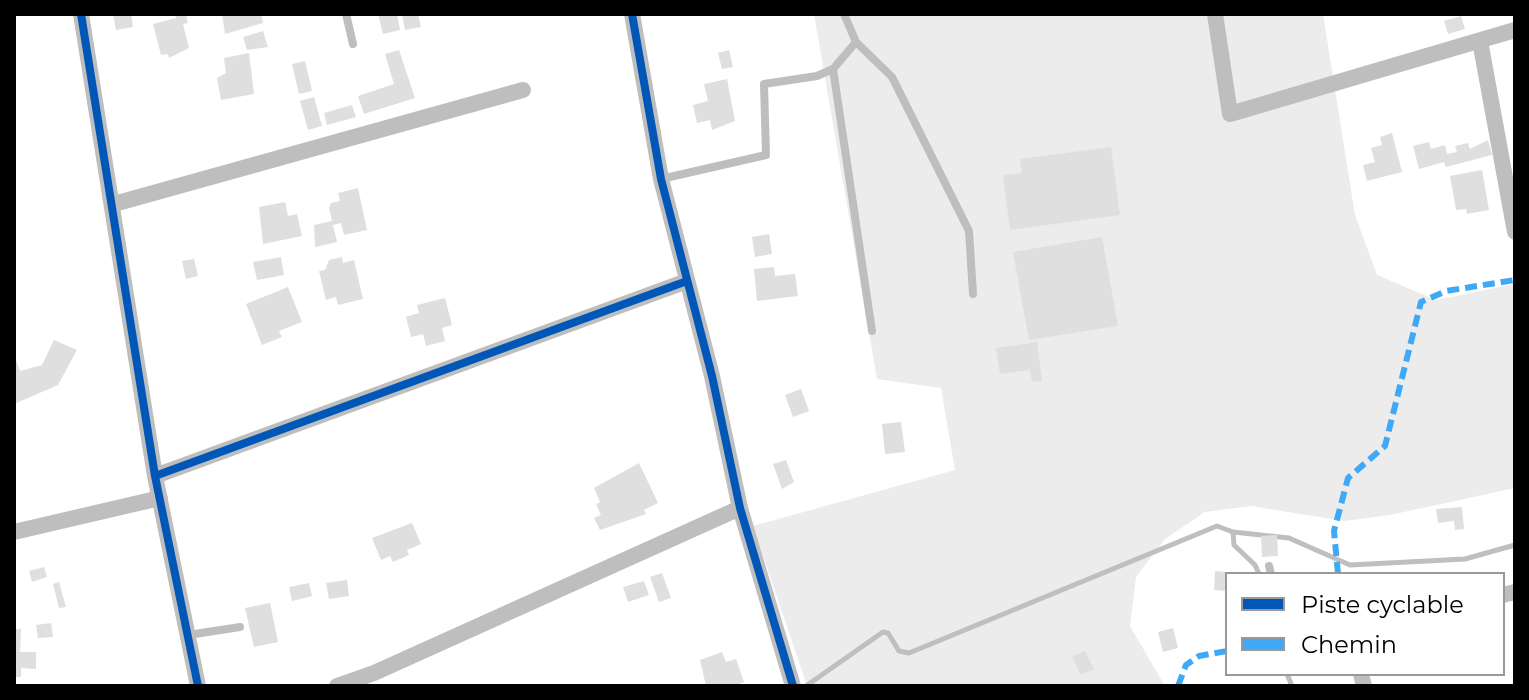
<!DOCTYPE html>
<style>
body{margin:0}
#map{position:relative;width:1529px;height:700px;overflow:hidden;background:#fff;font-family:Montserrat,sans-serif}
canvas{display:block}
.frame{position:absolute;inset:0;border:16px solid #000;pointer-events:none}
.legend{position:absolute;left:1225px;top:572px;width:280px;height:104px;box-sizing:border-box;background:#fff;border:2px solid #999;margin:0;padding:10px 14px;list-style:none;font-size:24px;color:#000}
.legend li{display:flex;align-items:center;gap:16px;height:40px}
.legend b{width:40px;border:2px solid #999}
</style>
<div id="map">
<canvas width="1529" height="700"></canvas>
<div class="frame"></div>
<ul class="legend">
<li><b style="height:10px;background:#0057b8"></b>Piste cyclable</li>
<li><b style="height:10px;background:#3fa9f5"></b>Chemin</li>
</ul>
</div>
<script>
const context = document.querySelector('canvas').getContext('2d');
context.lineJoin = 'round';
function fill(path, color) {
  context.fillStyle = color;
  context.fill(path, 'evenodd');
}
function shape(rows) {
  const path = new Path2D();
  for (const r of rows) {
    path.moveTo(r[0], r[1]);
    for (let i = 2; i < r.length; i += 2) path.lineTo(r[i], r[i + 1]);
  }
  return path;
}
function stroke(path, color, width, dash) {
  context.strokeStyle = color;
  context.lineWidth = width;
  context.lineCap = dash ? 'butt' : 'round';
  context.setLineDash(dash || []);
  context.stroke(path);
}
const green = shape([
 [814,14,1323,14,1355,215,1377,275,1436,300,1515,284,1515,488,1390,515,1344,521,1251,506,1205,512,1165,539,1136,577,1130,626,1165,686,807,686,753,526,955,470,941,388,877,379]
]);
const stream = shape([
 [1233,532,1289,538,1350,565,1465,559,1515,545],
 [1287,674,1292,686],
 [806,686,883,632,888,633,899,651,909,653,1217,526,1233,532,1234,545,1255,565,1259,574]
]);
const building = shape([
 [113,14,131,14,133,27,116,30],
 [175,14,186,14,188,23,183,24,189,48,169,58,168,54,161,55,153,24,176,18],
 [222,14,261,14,263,23,225,34],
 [378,14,397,14,400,30,383,34],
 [402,14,418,14,421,27,405,30],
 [1461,16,1465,29,1448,34,1444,21],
 [263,31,268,47,247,50,243,37],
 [399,50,415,98,364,114,358,96,394,84,385,54],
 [729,50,733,67,722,69,718,53],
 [249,53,254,94,221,100,217,78,226,73,224,58],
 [305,61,312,91,299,94,292,64],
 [727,79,735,121,712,130,710,120,697,123,693,105,708,101,704,84],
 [314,97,322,126,308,130,300,101],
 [352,105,356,117,327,125,324,113],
 [1392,133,1402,172,1367,181,1363,165,1375,162,1371,148,1382,145,1380,137],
 [1488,140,1492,155,1446,167,1444,162,1419,169,1413,146,1429,142,1431,149,1445,145,1447,154,1457,152,1455,146,1468,143,1470,149],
 [1111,147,1120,215,1010,230,1003,175,1022,173,1020,159],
 [1482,170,1489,210,1467,214,1466,209,1456,210,1450,176],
 [358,188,367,230,344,235,341,223,333,225,337,242,315,247,314,225,332,221,329,208,331,203,340,201,338,193],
 [285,202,288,216,297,214,302,236,263,244,259,207],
 [769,234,772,254,755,257,752,237],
 [1102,237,1118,326,1029,340,1013,252],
 [281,257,284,275,257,280,253,262],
 [342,257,343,263,354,260,363,299,338,305,336,297,326,300,319,271,325,270,329,260],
 [194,259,198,276,186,279,182,261],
 [774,267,775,276,795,274,798,296,757,301,754,269],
 [288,287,302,322,279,331,282,337,262,345,246,304],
 [445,298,452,325,442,328,445,341,426,346,423,334,411,337,406,317,419,313,417,305],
 [54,340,77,350,58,385,14,404,14,354,20,371,42,365],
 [1037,342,1042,381,1032,382,1030,370,1000,374,996,348],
 [801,389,809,411,793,417,785,395],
 [901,422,905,452,885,454,882,424],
 [786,460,794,482,782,489,773,464],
 [639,463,658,503,644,510,646,514,600,530,594,518,601,515,596,504,600,502,594,488],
 [1462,507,1464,529,1455,530,1454,521,1438,523,1436,509],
 [412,523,421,544,407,550,409,555,393,562,390,556,381,560,372,538],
 [1277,535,1278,556,1262,557,1261,536],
 [44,567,47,577,32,582,29,571],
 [1215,571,1227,572,1227,591,1214,590],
 [662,573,671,598,659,602,650,577],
 [347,580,349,596,329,599,326,583],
 [644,581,649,595,628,602,623,587],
 [59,582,66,607,59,608,53,584],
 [309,583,312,596,292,601,289,587],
 [270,603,278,642,254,647,245,608],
 [51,623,53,637,38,638,36,625],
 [1173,628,1178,648,1163,652,1158,632],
 [14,629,21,629,20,652,36,652,36,669,21,668,21,677,14,677],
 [1085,651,1094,669,1081,675,1072,657],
 [722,652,726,662,736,659,744,682,734,686,706,686,700,660]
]);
const service = shape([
 [346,14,353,44],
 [844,14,856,42,892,77,969,231,973,294],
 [833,69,872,331],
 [661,179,766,155,764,84,817,76,833,69,856,42],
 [1269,566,1271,574],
 [188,635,240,627]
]);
const minor = shape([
 [81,14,155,476,198,686],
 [632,14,661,179,712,376,740,508,793,686],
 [1215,14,1230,114,1515,30],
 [1480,41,1515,232],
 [114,204,523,90],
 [155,476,687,281],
 [14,532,160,498],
 [1503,595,1515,592],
 [1361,674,1364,686],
 [337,686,374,673,740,508]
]);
const quiet = shape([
 [1338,574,1334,531,1348,478,1385,446,1421,302,1446,291,1515,280],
 [1178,686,1186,665,1199,656,1227,651]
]);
const cycleway = shape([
 [81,14,155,476,198,686],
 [632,14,661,179,712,376,740,508,793,686],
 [155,476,687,281]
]);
fill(green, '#ececec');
stroke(stream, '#bfbfbf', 5);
fill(building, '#dfdfdf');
stroke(service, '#bebebe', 8);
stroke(minor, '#bebebe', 16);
stroke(quiet, '#3fa9f5', 6, [12, 6]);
stroke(cycleway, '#0057b8', 8);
</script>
